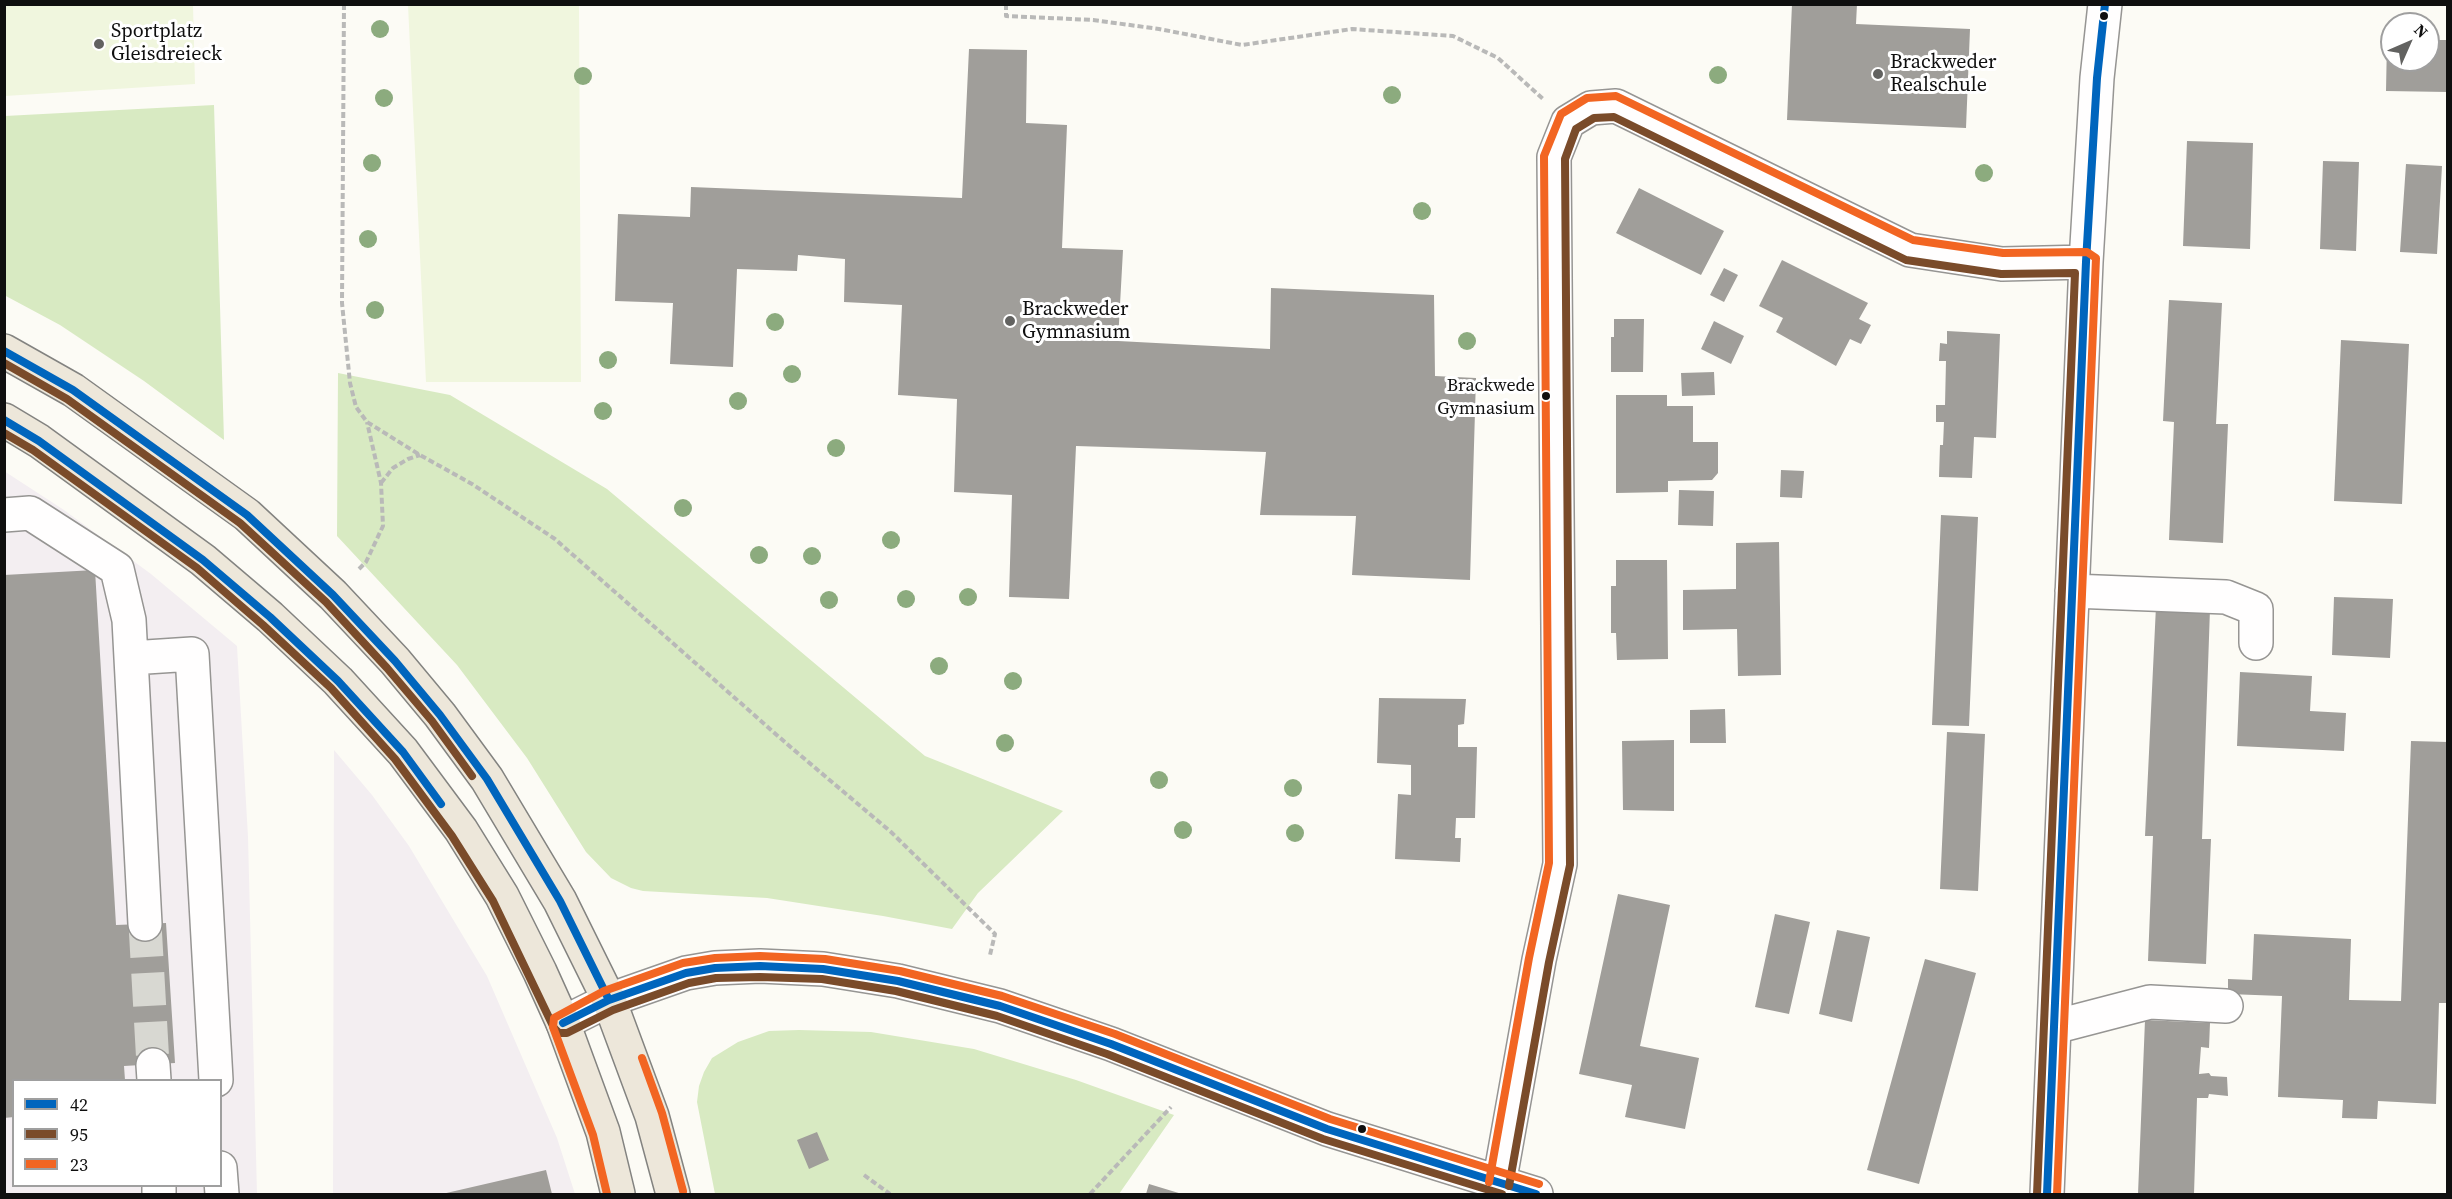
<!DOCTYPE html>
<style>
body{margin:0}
#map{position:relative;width:2452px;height:1199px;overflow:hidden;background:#fcfbf5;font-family:"Source Serif 4",serif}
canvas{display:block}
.frame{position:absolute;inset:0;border:6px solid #0f0f0f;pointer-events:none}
.legend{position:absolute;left:12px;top:1079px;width:210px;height:108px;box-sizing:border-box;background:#fff;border:2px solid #9f9f9f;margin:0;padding:8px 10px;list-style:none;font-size:18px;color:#0f0f0f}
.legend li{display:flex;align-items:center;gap:12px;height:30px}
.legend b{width:30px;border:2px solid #9f9f9f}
.north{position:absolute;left:2380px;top:12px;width:60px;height:60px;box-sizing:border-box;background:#fff;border:2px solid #9f9f9f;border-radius:50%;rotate:45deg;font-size:16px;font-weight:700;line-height:24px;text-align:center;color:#0f0f0f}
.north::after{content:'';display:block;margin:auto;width:21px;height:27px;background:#626260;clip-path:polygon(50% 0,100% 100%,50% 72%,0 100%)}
</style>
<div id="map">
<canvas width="2452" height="1199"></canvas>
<div class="frame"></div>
<ul class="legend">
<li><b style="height:8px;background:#0065bd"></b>42</li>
<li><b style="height:8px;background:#7a4b2a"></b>95</li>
<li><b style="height:8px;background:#f26522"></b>23</li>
</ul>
<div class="north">N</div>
</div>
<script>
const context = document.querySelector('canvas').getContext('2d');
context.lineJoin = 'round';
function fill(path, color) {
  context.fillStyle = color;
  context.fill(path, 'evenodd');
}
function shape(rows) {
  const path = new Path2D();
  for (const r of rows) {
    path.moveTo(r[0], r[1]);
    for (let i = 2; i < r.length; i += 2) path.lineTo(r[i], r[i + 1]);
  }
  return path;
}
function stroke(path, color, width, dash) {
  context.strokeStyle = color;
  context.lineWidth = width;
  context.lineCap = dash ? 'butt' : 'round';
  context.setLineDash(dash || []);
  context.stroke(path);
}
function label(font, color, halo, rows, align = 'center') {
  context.font = font + ' "Source Serif 4",serif';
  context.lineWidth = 6;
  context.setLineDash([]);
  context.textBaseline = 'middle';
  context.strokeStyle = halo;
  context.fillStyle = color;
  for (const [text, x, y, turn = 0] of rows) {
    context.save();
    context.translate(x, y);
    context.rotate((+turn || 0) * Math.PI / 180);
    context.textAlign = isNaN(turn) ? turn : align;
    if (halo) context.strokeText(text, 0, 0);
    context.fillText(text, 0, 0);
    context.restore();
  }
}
const industrial = shape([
 [4,471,64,510,151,574,237,646,248,837,257,1194,5,1194],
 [14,1080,220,1080,220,1186,14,1186],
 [334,750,372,795,409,846,487,976,557,1138,575,1194,333,1194]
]);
const forest = shape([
 [214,105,224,440,144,381,60,325,4,295,5,116],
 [338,373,450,395,607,489,925,756,1063,811,978,893,952,929,883,916,767,898,643,891,631,888,611,878,586,852,527,758,457,665,337,536],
 [799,1030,871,1032,974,1049,1076,1080,1174,1115,1119,1194,715,1194,697,1102,699,1086,704,1072,712,1058,738,1042,769,1031]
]);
const pitch = shape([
 [4,5,193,5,195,84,5,96],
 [408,5,590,5,579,6,581,382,426,382]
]);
const building = shape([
 [1792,4,1857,4,1856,24,1970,29,1966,128,1787,120],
 [2387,40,2392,40,2392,60,2428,60,2428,40,2448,40,2448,92,2386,91],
 [969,49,1027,50,1026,123,1067,125,1062,248,1123,250,1118,341,1270,349,1271,288,1434,295,1435,376,1476,378,1470,580,1352,575,1356,516,1260,515,1266,452,1076,446,1069,599,1009,597,1012,495,954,492,957,399,898,395,902,305,844,302,845,259,798,255,797,271,737,269,733,367,670,364,673,303,615,301,618,214,690,217,691,187,962,198],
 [2187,141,2253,143,2250,249,2183,246],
 [2323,161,2359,162,2356,251,2320,249],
 [2406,164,2442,166,2437,254,2400,252],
 [1639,188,1724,231,1701,275,1616,233],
 [1782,260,1868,303,1859,319,1871,325,1861,344,1850,339,1836,366,1776,332,1783,318,1759,306],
 [1724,268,1738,275,1724,302,1710,295],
 [2169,300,2222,303,2216,424,2228,424,2223,543,2169,540,2174,422,2163,421],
 [1614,319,1644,319,1643,372,1611,372,1611,337,1614,337],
 [1714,321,1744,336,1731,364,1701,349],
 [1947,331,2000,334,1996,438,1974,437,1972,478,1939,477,1940,445,1943,445,1944,422,1936,422,1936,405,1945,405,1946,361,1939,361,1940,343,1947,344],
 [2341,340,2409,344,2402,504,2334,501],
 [1714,372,1715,395,1682,396,1681,373],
 [1616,395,1667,395,1667,406,1693,406,1693,442,1718,442,1718,473,1712,480,1668,481,1668,492,1616,493],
 [1781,470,1804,471,1802,498,1780,497],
 [1679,490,1714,491,1713,526,1678,525],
 [1941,515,1978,517,1969,726,1932,725],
 [1779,542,1781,675,1738,676,1737,629,1683,630,1683,590,1736,589,1736,543],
 [1616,560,1667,560,1668,659,1617,660,1616,633,1611,633,1611,586,1616,586],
 [95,570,116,925,166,923,175,1063,124,1066,125,1080,14,1080,14,1117,4,1118,4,575],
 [2334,597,2393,599,2390,658,2332,655],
 [2156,606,2210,609,2202,839,2211,839,2206,964,2148,961,2153,836,2145,836],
 [2240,672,2312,676,2310,711,2346,713,2344,751,2237,746],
 [1379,698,1466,699,1464,724,1458,725,1458,747,1477,747,1475,818,1456,818,1455,838,1461,838,1460,862,1395,859,1398,794,1411,795,1411,765,1377,763],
 [1725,709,1726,743,1690,743,1690,710],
 [1947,732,1985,734,1978,891,1940,889],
 [1674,740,1674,811,1623,810,1622,741],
 [2411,741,2448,742,2448,1003,2439,1003,2436,1104,2378,1101,2377,1119,2342,1118,2343,1100,2278,1097,2282,996,2228,994,2228,979,2252,980,2254,934,2351,939,2349,1000,2401,1001],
 [1618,894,1670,905,1640,1046,1699,1058,1685,1129,1625,1117,1632,1085,1579,1074],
 [1775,914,1810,922,1789,1014,1755,1007],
 [1837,930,1870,937,1852,1022,1819,1014],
 [1925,959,1976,973,1919,1184,1867,1170],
 [2145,1020,2210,1023,2209,1048,2201,1047,2199,1074,2209,1073,2211,1076,2227,1077,2228,1096,2209,1094,2208,1098,2197,1098,2194,1194,2138,1194],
 [817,1132,829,1160,809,1169,797,1140],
 [546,1170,552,1194,442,1194],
 [1149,1184,1182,1194,1146,1194]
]);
const minorTunnel = shape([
 [145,924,153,1065]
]);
const path = shape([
 [344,4,342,303,350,383,356,407,367,422,420,455,472,484,555,539,787,744,891,832,995,934,990,955],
 [1006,4,1006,16,1093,20,1159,29,1242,45,1352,29,1453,36,1498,58,1543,99],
 [381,483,393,468,408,459,420,455],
 [359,569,366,562,383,526,381,483,367,422],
 [864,1175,890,1194],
 [1090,1194,1171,1107]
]);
const minor = shape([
 [4,515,30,513,117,569,129,620,145,924],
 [2072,591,2226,597,2256,609,2256,643],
 [131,658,192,654,216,1080],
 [563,1023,609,1000,686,973,715,968,760,966,823,969,898,981,1000,1006,1111,1044,1327,1129,1536,1194],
 [2054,1027,2150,1002,2226,1006],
 [153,1065,154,1080],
 [220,1168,222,1194],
 [1499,1184,1539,960,1560,864,1554,157,1568,122,1591,108,1616,106,1910,250,2002,264,2086,262],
 [159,1186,159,1194],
 [2047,1194,2086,262,2097,78,2105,4]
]);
const major = shape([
 [4,351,73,390,247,515,333,595,395,661,440,715,487,779,560,901,609,1000,652,1116,673,1194],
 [4,420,39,441,203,560,270,617,338,681,403,752,461,830,502,896,540,972,563,1023,603,1132,618,1194]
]);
const bus1 = shape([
 [4,351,73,390,247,515,333,595,395,661,440,715,487,779,560,901,609,1000],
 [4,420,39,441,203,560,270,617,338,681,403,752,441,804],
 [563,1023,609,1000,686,973,715,968,760,966,823,969,898,981,1000,1006,1111,1044,1327,1129,1536,1194],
 [2047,1194,2086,262,2097,78,2105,4]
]);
const bus2 = shape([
 [4,363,67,399,240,523,326,602,387,668,432,721,472,776],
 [4,433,33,450,197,568,263,625,331,688,395,759,452,836,493,901,554,1028,559,1033,567,1033,613,1010,689,983,716,978,760,977,822,979,896,991,997,1016,1107,1054,1323,1139,1502,1194],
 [1509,1186,1549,962,1570,865,1565,159,1576,129,1594,118,1614,117,1906,260,2001,274,2075,273,2037,1194]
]);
const bus3 = shape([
 [642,1058,662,1113,683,1191],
 [1489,1182,1529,958,1549,863,1544,156,1561,114,1587,98,1616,96,1913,240,2003,253,2087,252,2096,258,2057,1194],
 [607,1194,593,1135,553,1027,554,1018,604,991,683,963,715,958,760,956,825,959,900,971,1002,996,1115,1034,1330,1119,1539,1184]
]);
const trees = [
 [380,29],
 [1718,75],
 [583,76],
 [1392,95],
 [384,98],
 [372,163],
 [1984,173],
 [1422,211],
 [368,239],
 [375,310],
 [775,322],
 [1467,341],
 [608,360],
 [792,374],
 [738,401],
 [603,411],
 [836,448],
 [683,508],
 [891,540],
 [759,555],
 [812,556],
 [968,597],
 [906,599],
 [829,600],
 [939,666],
 [1013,681],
 [1005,743],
 [1159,780],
 [1293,788],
 [1183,830],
 [1295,833]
];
const markers = [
 [2104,16,5,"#0f0f0f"],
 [99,44,6,"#626260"],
 [1878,74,6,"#626260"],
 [1010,321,6,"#626260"],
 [1546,396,5,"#0f0f0f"],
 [1362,1129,5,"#0f0f0f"]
];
const busNames = [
 ["Brackwede",1535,386],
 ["Gymnasium",1535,409]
];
const poiNames = [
 ["Sportplatz",111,32],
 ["Gleisdreieck",111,55],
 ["Brackweder",1890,63],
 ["Realschule",1890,86],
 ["Brackweder",1022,310],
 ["Gymnasium",1022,333]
];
fill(industrial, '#f3eef1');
fill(forest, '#d8eac2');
fill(pitch, '#f0f6de');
fill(building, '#a09e9a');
stroke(minorTunnel, '#d8d8d2', 33, [33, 16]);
stroke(minor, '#969593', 36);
stroke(major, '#838380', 36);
stroke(path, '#b9b9b8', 4, [6, 3]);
stroke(minor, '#fffefe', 33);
stroke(major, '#ede7da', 33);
stroke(bus1, '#0065bd', 8);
stroke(bus2, '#7a4b2a', 8);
stroke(bus3, '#f26522', 8);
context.fillStyle = '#8cab7e';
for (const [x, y] of trees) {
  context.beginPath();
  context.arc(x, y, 9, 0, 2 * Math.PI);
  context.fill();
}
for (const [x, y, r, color] of markers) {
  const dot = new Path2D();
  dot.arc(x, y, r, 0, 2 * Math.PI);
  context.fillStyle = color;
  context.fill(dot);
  stroke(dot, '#fff', 2);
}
label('18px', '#0f0f0f', '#fff', busNames, 'right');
label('20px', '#0f0f0f', '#fff', poiNames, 'left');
</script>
